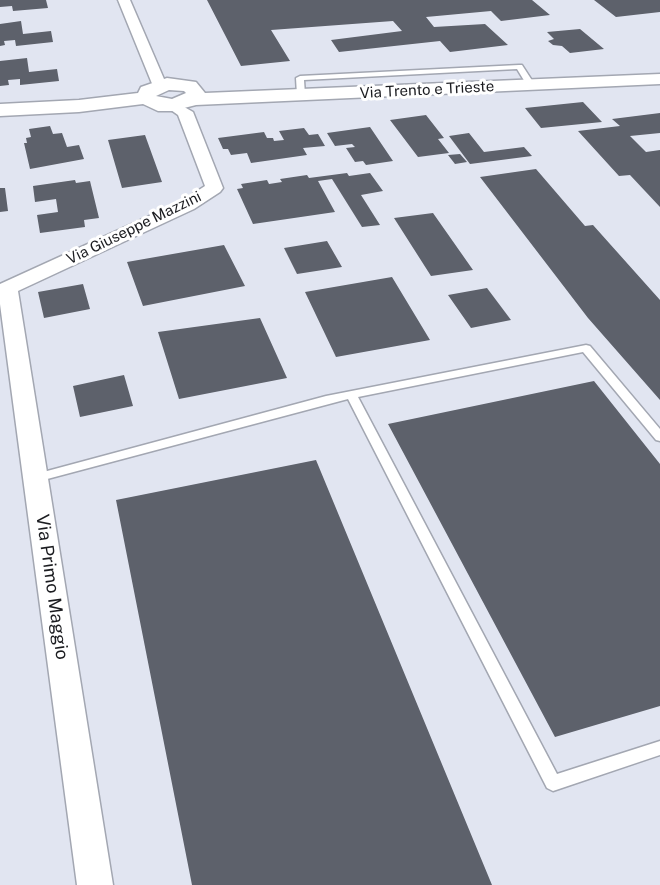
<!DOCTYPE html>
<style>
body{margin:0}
canvas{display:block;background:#e1e5f1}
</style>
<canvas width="660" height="885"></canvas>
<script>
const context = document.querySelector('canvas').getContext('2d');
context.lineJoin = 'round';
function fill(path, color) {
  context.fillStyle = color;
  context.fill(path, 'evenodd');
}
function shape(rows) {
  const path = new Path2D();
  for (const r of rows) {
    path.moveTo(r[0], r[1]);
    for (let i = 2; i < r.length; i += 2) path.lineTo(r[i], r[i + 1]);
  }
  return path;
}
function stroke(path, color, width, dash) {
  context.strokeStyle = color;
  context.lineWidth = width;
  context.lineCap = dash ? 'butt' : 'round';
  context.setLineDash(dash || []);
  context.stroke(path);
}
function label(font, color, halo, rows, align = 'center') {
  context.font = font + ' "Public Sans",sans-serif';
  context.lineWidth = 6;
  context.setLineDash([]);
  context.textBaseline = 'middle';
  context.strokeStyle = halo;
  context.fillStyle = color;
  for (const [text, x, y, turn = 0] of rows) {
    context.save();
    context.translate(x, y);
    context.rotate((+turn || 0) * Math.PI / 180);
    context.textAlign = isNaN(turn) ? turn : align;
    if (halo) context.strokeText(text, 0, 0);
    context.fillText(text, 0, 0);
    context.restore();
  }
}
const building = shape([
 [0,0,46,0,48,8,13,11,12,6,0,7],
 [207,0,532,0,550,15,501,21,491,11,426,17,434,27,485,24,508,45,450,52,440,41,339,52,331,40,402,31,393,21,271,30,290,61,241,66],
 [594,0,660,0,660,12,616,17],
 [21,21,23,34,51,31,53,42,16,46,15,40,4,41,5,45,0,46,0,24],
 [580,29,604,49,570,53,562,46,553,45,548,41,554,39,547,32],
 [27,58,29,72,57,69,59,81,20,85,20,79,8,80,9,85,0,86,0,61],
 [583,102,602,122,541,128,525,108],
 [660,113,660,133,630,136,646,152,660,150,660,207,630,175,619,176,578,131,620,126,612,119],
 [426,115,444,138,438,139,449,153,418,157,390,120],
 [50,126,53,134,62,133,67,147,79,145,84,159,30,169,24,143,27,143,26,138,31,137,29,129],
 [370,127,393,161,366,165,363,161,355,162,346,148,355,147,352,144,335,146,327,133],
 [304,128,309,135,318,134,325,146,303,148,307,155,251,163,247,153,231,155,228,149,223,149,218,138,264,132,267,138,273,138,274,141,284,140,279,131],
 [469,133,484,152,524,147,532,156,470,164,449,136],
 [145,135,162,182,122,188,108,140],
 [460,154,467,162,455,164,448,155],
 [536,169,585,226,593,225,660,300,660,400,588,318,480,177],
 [347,173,349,176,370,173,383,191,361,195,380,225,362,227,332,179,318,181,335,212,253,224,237,189,243,188,241,184,267,180,269,184,282,182,280,179,307,175,309,178],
 [75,180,76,183,90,181,99,218,84,220,85,227,40,233,37,215,58,212,56,199,35,202,33,186],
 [0,188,5,188,8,211,0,212],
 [433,213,473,270,431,276,394,218],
 [327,241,342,267,297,274,284,248],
 [224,245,245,286,143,306,127,262],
 [392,277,430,340,336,357,305,292],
 [83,284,90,309,44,318,38,292],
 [487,288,511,320,471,328,448,295],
 [260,318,287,378,179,399,158,332],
 [124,375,133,406,80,417,73,386],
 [594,381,660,464,660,706,555,737,388,424],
 [316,460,492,885,192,885,116,500]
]);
const service = shape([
 [519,65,522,65,535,85,534,87,528,87,517,69,304,80,305,95,301,97,297,95,296,78,300,76,519,65],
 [586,345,590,346,660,429,660,441,656,440,583,352,358,397,557,774,660,741,660,755,553,791,547,788,348,399,36,482,30,478,36,474,326,396,586,345]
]);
const minor = shape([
 [118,0,130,0,167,86,165,89,155,89,153,86,118,0],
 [172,100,193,112,223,188,220,192,194,209,18,291,113,885,77,885,0,304,0,284,182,201,205,186,178,115,164,105,172,100]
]);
const tertiary = shape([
 [660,74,660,84,196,105,172,111,158,111,143,104,79,112,0,116,0,104,79,100,138,93,141,87,167,78,196,82,205,93,660,74],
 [169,90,184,91,186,93,172,99,156,96,169,90]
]);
const farStreetnames = [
 ["Via Trento e Trieste",427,90,-3],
 ["Via Giuseppe Mazzini",134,228,-26]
];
const streetNames = [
 ["Via Primo Maggio",52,587,82]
];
fill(building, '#5d616b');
stroke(service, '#a3a7b2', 3);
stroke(minor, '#a3a7b2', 3);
stroke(tertiary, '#a3a7b2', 3);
fill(service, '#fff');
fill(minor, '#fff');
fill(tertiary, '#fff');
label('15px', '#1b1c20', '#fff', farStreetnames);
label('18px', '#1b1c20', '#fff', streetNames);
</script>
